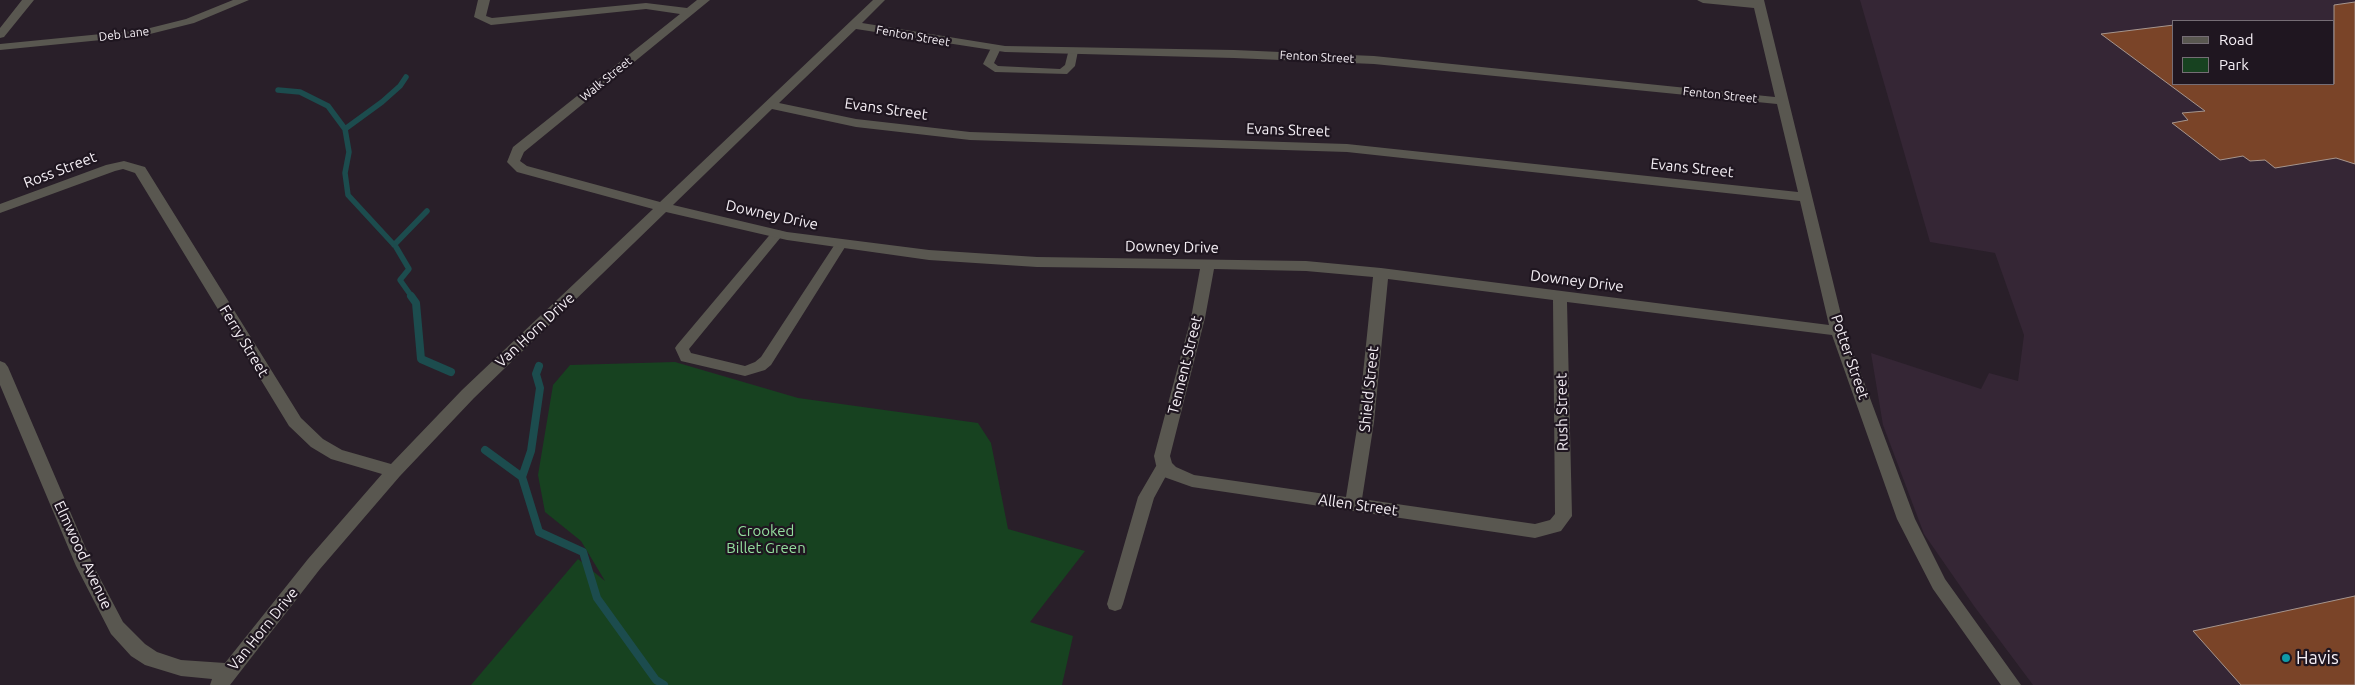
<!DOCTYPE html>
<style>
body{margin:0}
#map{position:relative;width:2355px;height:685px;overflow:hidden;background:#291f29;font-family:Ubuntu,sans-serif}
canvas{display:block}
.legend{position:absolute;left:2172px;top:20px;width:162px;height:65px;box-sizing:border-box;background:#1f1620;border:1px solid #756d75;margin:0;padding:6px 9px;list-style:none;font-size:15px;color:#f5eff5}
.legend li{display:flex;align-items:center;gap:10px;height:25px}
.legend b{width:25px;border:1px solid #756d75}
</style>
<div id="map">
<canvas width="2355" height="685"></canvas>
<ul class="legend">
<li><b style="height:6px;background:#595750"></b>Road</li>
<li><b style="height:14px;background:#174220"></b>Park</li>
</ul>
</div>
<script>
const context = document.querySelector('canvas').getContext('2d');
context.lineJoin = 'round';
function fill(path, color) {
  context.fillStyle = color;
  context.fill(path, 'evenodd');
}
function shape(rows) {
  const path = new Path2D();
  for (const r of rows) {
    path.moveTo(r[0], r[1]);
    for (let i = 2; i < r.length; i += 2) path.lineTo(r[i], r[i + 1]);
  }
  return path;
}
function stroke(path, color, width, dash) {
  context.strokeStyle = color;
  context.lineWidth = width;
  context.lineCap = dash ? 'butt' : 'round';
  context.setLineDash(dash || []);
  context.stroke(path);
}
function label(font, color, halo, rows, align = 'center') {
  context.font = font + ' Ubuntu,sans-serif';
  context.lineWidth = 4.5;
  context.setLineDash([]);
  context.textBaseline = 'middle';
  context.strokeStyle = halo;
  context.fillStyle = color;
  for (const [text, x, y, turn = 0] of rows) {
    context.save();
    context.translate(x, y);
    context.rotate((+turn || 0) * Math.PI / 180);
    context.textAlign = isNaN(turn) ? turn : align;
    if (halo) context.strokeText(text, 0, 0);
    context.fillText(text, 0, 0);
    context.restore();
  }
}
const built = shape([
 [1860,0,2355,0,2355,685,2033,685,1974,606,1924,534,1883,425,1871,353,1981,389,1989,373,2018,381,2024,335,1995,253,1930,242],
 [2174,21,2334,21,2334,84,2174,84]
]);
const green = shape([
 [675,362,798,398,978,423,991,443,1008,529,1085,551,1030,622,1073,636,1062,685,471,685,578,559,605,581,581,541,545,512,538,475,553,385,570,365]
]);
const streamFar1 = shape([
 [278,90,300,92,328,106,345,129,349,152,345,173,348,195,396,247,409,269,400,280,412,297],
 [345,129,382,102,400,86,406,77],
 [394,245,427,211]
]);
const stream = shape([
 [411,296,416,303,421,359,451,372],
 [485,450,522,477,539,532,583,552,597,598,656,680,664,685],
 [522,477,531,451,540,388,536,374,539,366]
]);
const building = shape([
 [2355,2,2355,164,2336,158,2275,168,2265,160,2250,161,2243,156,2220,160,2172,123,2188,120,2182,113,2205,111,2101,34,2174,25,2174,84,2334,84,2334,5,2355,2],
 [2355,596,2355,685,2241,685,2193,631,2355,596]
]);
const lane = shape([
 [996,45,1001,48,994,63,998,66,1060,69,1065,65,1069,49,1077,49,1078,51,1075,66,1067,74,995,72,983,64,992,46,996,45],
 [777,230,781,231,783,234,781,237,689,349,691,353,745,366,755,362,761,357,837,241,845,241,847,244,771,365,765,370,745,376,681,361,675,348,677,345,773,231,777,230],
 [1164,459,1169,461,1172,465,1154,498,1123,604,1121,609,1115,611,1109,609,1107,604,1138,497,1159,461,1164,459]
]);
const street = shape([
 [22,0,34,0,4,37,0,38,0,28,22,0],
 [233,0,249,0,194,23,142,36,0,50,0,44,142,30,186,19,233,0],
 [478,0,490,0,486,16,492,18,646,3,687,8,697,0,710,0,524,152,520,161,527,166,660,202,873,0,885,0,862,23,1005,46,1234,50,1374,56,1775,97,1754,8,1703,3,1697,0,1764,0,1845,331,1915,519,1945,579,2021,685,2001,685,1933,589,1897,519,1832,335,1567,302,1572,516,1561,531,1535,538,1192,487,1164,477,1156,465,1154,456,1191,318,1200,269,1037,267,929,260,787,240,666,212,474,398,400,476,320,569,230,685,210,685,212,679,181,676,145,665,131,656,111,634,76,566,0,385,0,361,5,363,8,367,93,565,123,622,145,644,157,652,181,660,225,663,308,559,382,474,331,459,311,447,289,426,135,173,123,169,115,171,0,213,0,204,106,165,124,161,145,167,301,418,323,439,342,450,391,464,462,390,653,209,517,172,507,162,513,147,680,14,646,9,491,25,474,17,478,0],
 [856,29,1005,52,1234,58,1374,64,1777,104,1798,192,1347,144,970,132,856,119,779,103,856,29],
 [772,109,856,127,970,140,1347,152,1800,201,1829,325,1381,268,1306,261,1037,257,929,250,787,232,673,205,772,109],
 [1214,269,1306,271,1373,277,1358,422,1346,497,1194,475,1176,467,1172,463,1170,456,1205,318,1214,269],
 [1388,279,1553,300,1555,514,1550,520,1535,524,1362,499,1374,422,1388,279]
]);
const markers = [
 [2286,658,5,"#0f9aa8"]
];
const farStreetnames = [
 ["Deb Lane",124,34,-7],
 ["Fenton Street",913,36,10],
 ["Fenton Street",1317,57,3],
 ["Walk Street",606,79,-39],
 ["Fenton Street",1720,95,6]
];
const streetNames = [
 ["Evans Street",886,109,8],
 ["Evans Street",1288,130,2],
 ["Evans Street",1692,168,6],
 ["Ross Street",60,170,-21],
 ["Downey Drive",772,215,12],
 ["Downey Drive",1172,247,1],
 ["Downey Drive",1577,281,7],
 ["Van Horn Drive",535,330,-43],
 ["Ferry Street",244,341,59],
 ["Potter Street",1850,357,71],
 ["Tennent Street",1185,365,-76],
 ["Shield Street",1369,389,-84],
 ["Rush Street",1562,412,-91],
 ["Allen Street",1358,505,8],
 ["Elmwood Avenue",83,555,65],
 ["Van Horn Drive",263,629,-51]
];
const parkNames = [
 ["Crooked",766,531],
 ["Billet Green",766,548]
];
const nearPoinames = [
 ["Havis",2296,658]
];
fill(built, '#352635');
fill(green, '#174220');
stroke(streamFar1, '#1c4c4e', 5.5);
stroke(stream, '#1c4c4e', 8);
fill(building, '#7a4428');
stroke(building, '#a6958d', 1);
fill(lane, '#595750');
fill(street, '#595750');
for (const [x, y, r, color] of markers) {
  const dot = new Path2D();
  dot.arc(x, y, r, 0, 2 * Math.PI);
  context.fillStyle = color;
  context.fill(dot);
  stroke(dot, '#1f1620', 2);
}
label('12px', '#f5eff5', '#1f1620', farStreetnames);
label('15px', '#f5eff5', '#1f1620', streetNames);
label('15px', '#94de9e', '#1f1620', parkNames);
label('18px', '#f5eff5', '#1f1620', nearPoinames, 'left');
</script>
